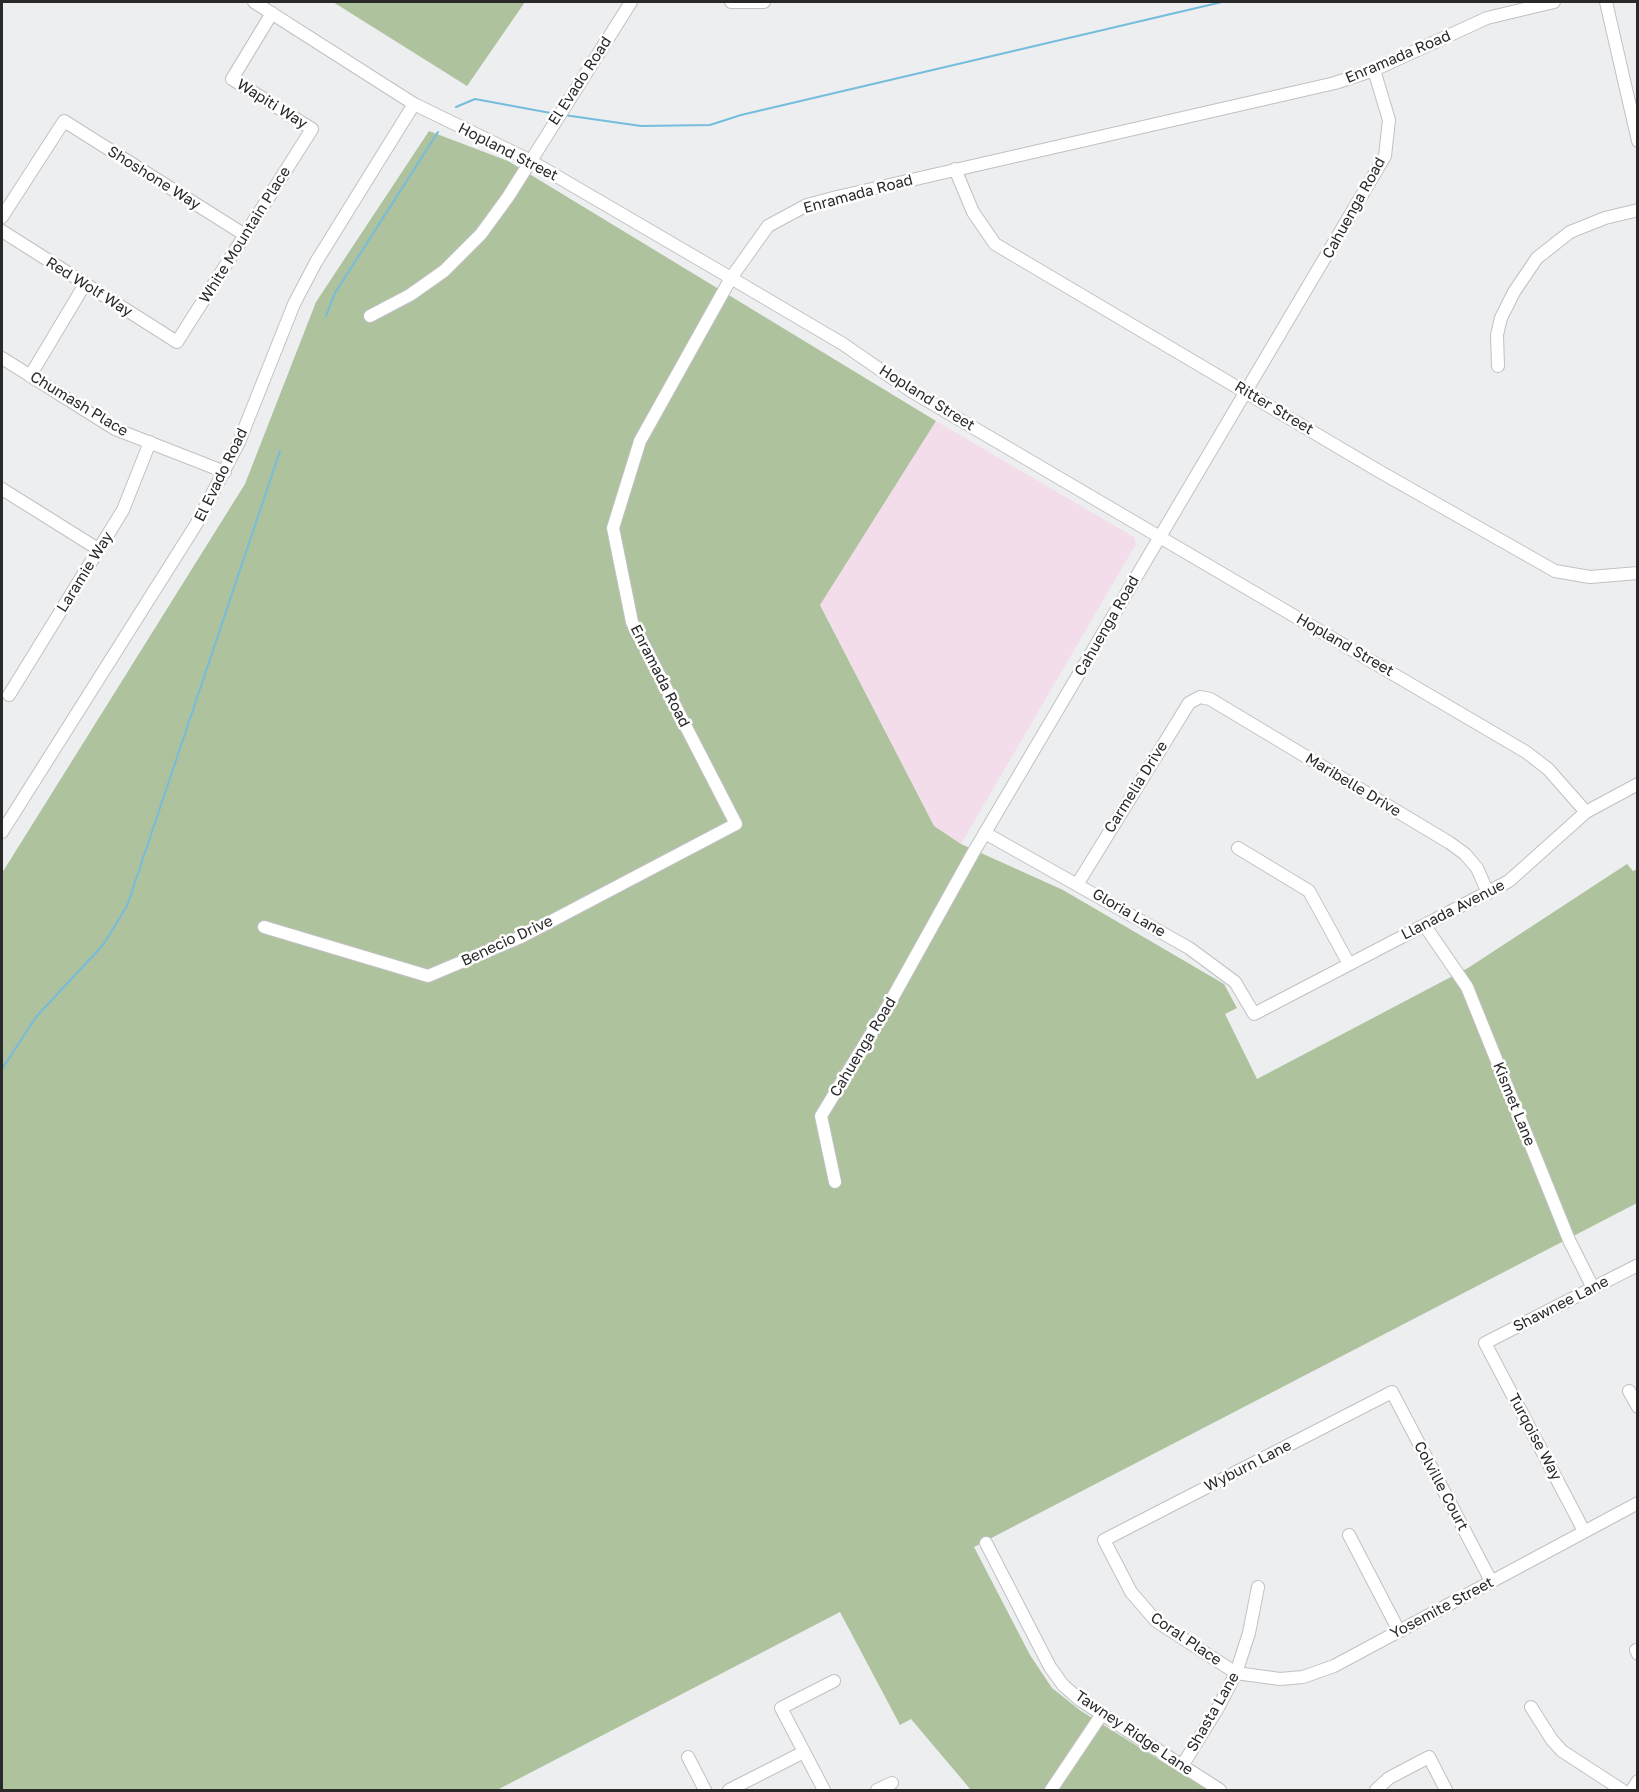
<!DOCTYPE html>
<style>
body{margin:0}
#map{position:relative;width:1639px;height:1792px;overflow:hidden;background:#edeef0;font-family:"Golos Text",sans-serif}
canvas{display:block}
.frame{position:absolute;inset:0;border:3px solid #29292a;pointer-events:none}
</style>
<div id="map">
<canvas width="1639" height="1792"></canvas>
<div class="frame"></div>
</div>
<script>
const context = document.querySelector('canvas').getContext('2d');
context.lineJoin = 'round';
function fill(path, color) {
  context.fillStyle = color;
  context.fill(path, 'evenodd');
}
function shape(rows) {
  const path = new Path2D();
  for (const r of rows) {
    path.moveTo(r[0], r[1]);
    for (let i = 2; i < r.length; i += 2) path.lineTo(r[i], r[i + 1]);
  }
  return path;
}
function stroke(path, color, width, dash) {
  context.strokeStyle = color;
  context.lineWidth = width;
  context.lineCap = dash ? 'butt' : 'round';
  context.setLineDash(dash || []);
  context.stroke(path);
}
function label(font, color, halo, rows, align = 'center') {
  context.font = font + ' "Golos Text",sans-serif';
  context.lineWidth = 5;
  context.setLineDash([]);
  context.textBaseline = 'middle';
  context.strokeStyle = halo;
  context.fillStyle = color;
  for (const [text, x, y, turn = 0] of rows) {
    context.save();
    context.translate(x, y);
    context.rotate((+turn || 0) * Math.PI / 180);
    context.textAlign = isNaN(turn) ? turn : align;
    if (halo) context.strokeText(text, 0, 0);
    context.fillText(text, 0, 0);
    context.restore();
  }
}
const education = shape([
 [936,421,1134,537,1136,544,961,844,934,826,820,604]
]);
const green = shape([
 [333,2,525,2,467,86],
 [429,131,508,161,936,421,820,605,934,826,961,844,1063,890,1224,984,1237,1008,1225,1014,1257,1079,1468,968,1627,864,1633,871,1637,869,1637,1203,974,1547,1030,1655,1052,1688,1081,1711,1208,1790,971,1790,911,1719,900,1725,840,1612,497,1790,2,1790,2,873,245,484,316,302]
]);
const stream = shape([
 [456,107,475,99,556,114],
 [564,115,641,126,710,125,741,115,1222,2],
 [326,316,335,293,438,132],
 [2,1069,36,1017,103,945,127,906,280,451]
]);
const minor = shape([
 [254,2,414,104,529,160,731,278,843,344,911,391,1526,752,1548,769,1586,812],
 [731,2,764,2],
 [1606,2,1638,141],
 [955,169,973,212,995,244,1377,470,1555,571,1590,577,1638,573],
 [2,217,64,121,245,235],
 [2,231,177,342,312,129,232,79,272,13],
 [370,316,410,295,444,271,481,234,508,197,631,2],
 [2,358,115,429,225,472],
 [1498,366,1497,335,1501,318,1514,292,1537,258,1570,232,1605,218,1638,210],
 [30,376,85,284],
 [2,489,98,549],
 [9,695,123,510,150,442],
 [2,832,197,523,239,442,294,304,316,262,414,104],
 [985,833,1189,948,1235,982,1254,1014,1509,881,1586,812,1638,784],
 [1238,848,1309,891,1349,964],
 [1078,883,1189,703,1200,697,1210,699,1450,843,1465,854,1477,868,1488,893],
 [1425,926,1467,987,1569,1240,1593,1288],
 [264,927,428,976,521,937,736,824,632,622,613,528,640,441,731,278,768,226,807,205,837,197,1335,83,1374,70,1487,18,1554,2],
 [835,1182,821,1116,888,1006,973,853,1385,156,1389,120,1374,70],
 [1629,1391,1638,1407],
 [1584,1531,1485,1343,1638,1265],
 [1349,1535,1399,1631],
 [986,1543,1050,1667,1063,1685,1080,1700,1220,1790],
 [1491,1581,1392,1392,1104,1540,1131,1592,1156,1621,1236,1673,1280,1679,1303,1677,1334,1666,1638,1503],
 [1636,1650,1638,1654],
 [1531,1707,1552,1740,1562,1751,1622,1790],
 [688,1757,705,1790],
 [1182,1766,1219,1706,1236,1673,1249,1633,1258,1587],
 [729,1790,804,1752],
 [824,1790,781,1708,834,1681],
 [877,1790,892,1783],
 [1051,1790,1102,1714],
 [1376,1790,1389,1778,1429,1757,1446,1790],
 [1632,1790,1638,1781]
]);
const streetNames = [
 ["Enramada Road",1398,57,-23],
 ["El Evado Road",580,81,-57],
 ["Wapiti Way",272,104,32],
 ["Hopland Street",508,152,27],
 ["Shoshone Way",154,178,32],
 ["Enramada Road",858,194,-15],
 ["Cahuenga Road",1354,208,-61],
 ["White Mountain Place",245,235,-58],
 ["Red Wolf Way",89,287,32],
 ["Hopland Street",927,398,32],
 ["Chumash Place",79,404,31],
 ["Ritter Street",1274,408,31],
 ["El Evado Road",221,475,-64],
 ["Laramie Way",85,572,-58],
 ["Cahuenga Road",1107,626,-60],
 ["Hopland Street",1345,645,30],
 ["Enramada Road",660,676,63],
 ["Maribelle Drive",1353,785,31],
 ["Carmelia Drive",1136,787,-58],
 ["Llanada Avenue",1453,910,-27],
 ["Gloria Lane",1129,913,30],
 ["Benecio Drive",507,941,-25],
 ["Cahuenga Road",863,1047,-59],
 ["Kismet Lane",1514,1104,68],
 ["Shawnee Lane",1561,1304,-27],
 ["Turqoise Way",1535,1437,62],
 ["Wyburn Lane",1248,1466,-27],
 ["Colville Court",1441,1486,62],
 ["Yosemite Street",1442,1608,-28],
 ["Coral Place",1186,1639,34],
 ["Shasta Lane",1213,1712,-60],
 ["Tawney Ridge Lane",1134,1733,34]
];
fill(education, '#f4ddea');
fill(green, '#aec29e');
stroke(stream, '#75bddc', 2);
stroke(minor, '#c0c1c3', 14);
stroke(minor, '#fff', 12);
label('15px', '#29292a', '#fff', streetNames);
</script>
